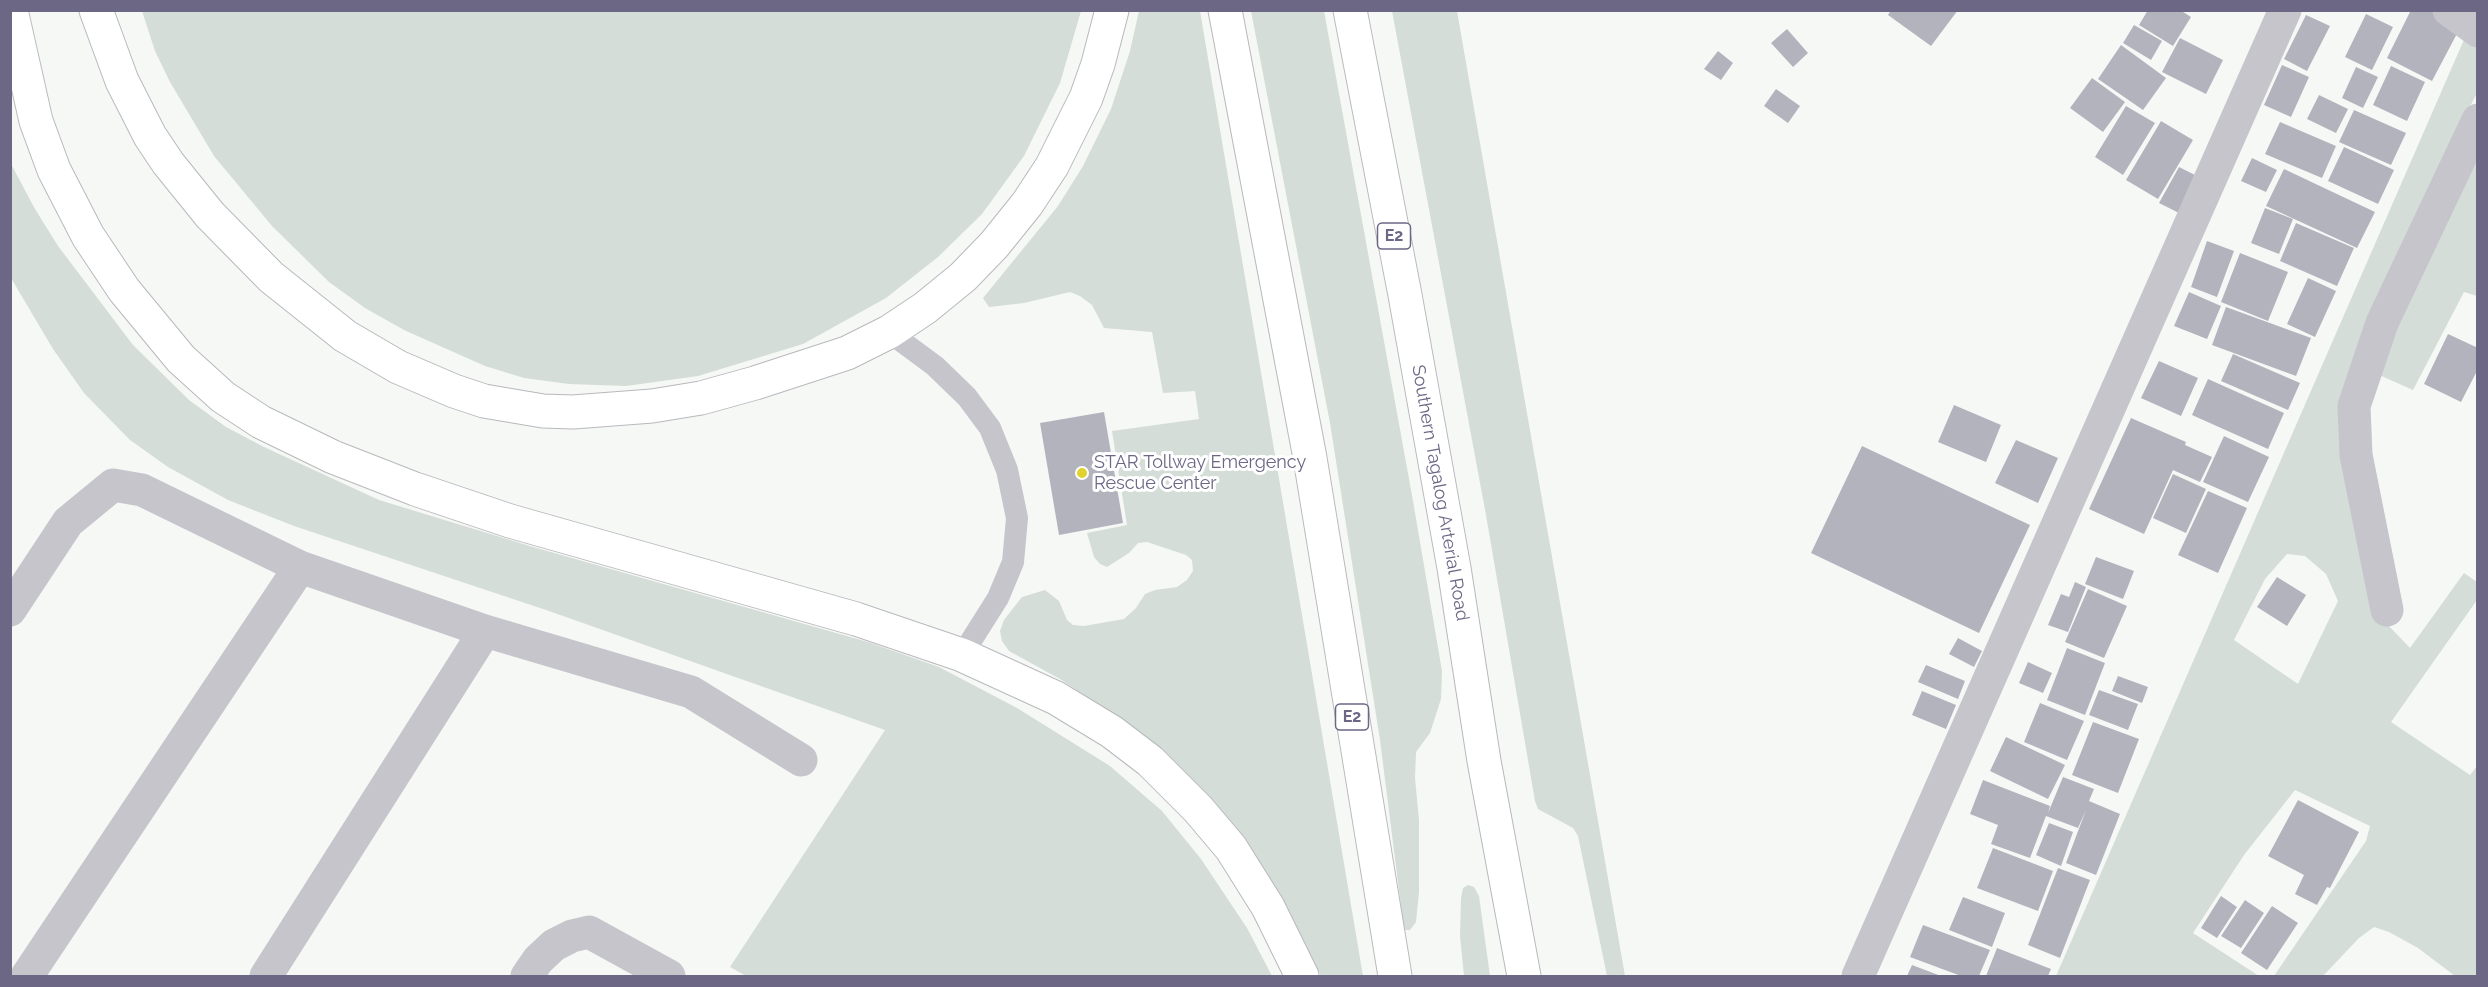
<!DOCTYPE html>
<style>
body{margin:0}
#map{position:relative;width:2488px;height:987px;overflow:hidden;background:#f6f8f5;font-family:Raleway,sans-serif}
canvas{display:block}
.frame{position:absolute;inset:0;border:12px solid #6b6785;pointer-events:none}
</style>
<div id="map">
<canvas width="2488" height="987"></canvas>
<div class="frame"></div>
</div>
<script>
const context = document.querySelector('canvas').getContext('2d');
context.lineJoin = 'round';
function fill(path, color) {
  context.fillStyle = color;
  context.fill(path, 'evenodd');
}
function shape(rows) {
  const path = new Path2D();
  for (const r of rows) {
    path.moveTo(r[0], r[1]);
    for (let i = 2; i < r.length; i += 2) path.lineTo(r[i], r[i + 1]);
  }
  return path;
}
function stroke(path, color, width, dash) {
  context.strokeStyle = color;
  context.lineWidth = width;
  context.lineCap = dash ? 'butt' : 'round';
  context.setLineDash(dash || []);
  context.stroke(path);
}
function label(font, color, halo, rows, align = 'center') {
  context.font = font + ' Raleway,sans-serif';
  context.lineWidth = 6;
  context.setLineDash([]);
  context.textBaseline = 'middle';
  context.strokeStyle = halo;
  context.fillStyle = color;
  for (const [text, x, y, turn = 0] of rows) {
    context.save();
    context.translate(x, y);
    context.rotate((+turn || 0) * Math.PI / 180);
    context.textAlign = isNaN(turn) ? turn : align;
    if (halo) context.strokeText(text, 0, 0);
    context.fillText(text, 0, 0);
    context.restore();
  }
}
const green = shape([
 [142,11,143,10,1081,11,1060,83,1024,156,982,214,938,257,886,298,803,344,698,376,626,386,569,384,524,378,485,366,404,330,365,308,329,282,272,226,214,156,170,82,155,51],
 [1139,11,1200,11,1363,976,1321,976,1282,898,1246,845,1189,777,1101,706,1060,679,1009,651,1002,641,1000,631,1004,620,1022,597,1045,590,1059,601,1067,620,1073,625,1084,626,1124,619,1136,608,1145,594,1155,590,1177,587,1187,580,1193,571,1192,560,1186,555,1147,542,1138,543,1129,553,1107,567,1100,564,1094,557,1087,533,1127,525,1112,431,1199,419,1195,391,1163,393,1152,332,1104,328,1092,305,1080,296,1070,292,1024,303,989,307,983,298,1058,206,1083,166,1111,109,1130,51],
 [1251,11,1324,11,1413,501,1442,671,1441,699,1430,733,1416,752,1415,778,1419,820,1419,892,1416,922,1410,930,1404,930,1380,740,1330,423],
 [1392,11,1457,11,1625,976,1607,976,1578,836,1573,828,1538,809,1535,801,1486,515],
 [2466,35,2477,44,2477,93,2439,167,2357,360,2386,623,2410,648,2464,573,2477,582,2477,600,2391,722,2470,775,2477,766,2477,976,2455,976,2418,948,2389,932,2374,927,2359,938,2323,976,2274,976,2366,841,2370,826,2295,790,2244,855,2193,933,2259,976,2056,976],
 [2287,554,2305,556,2326,574,2338,601,2298,684,2234,640,2265,579],
 [2477,144,2477,296,2464,292,2413,390,2377,374],
 [10,162,35,209,58,246,133,345,189,400,226,427,264,447,379,500,533,547,868,642,939,667,1017,708,1110,766,1162,811,1201,859,1247,928,1272,976,746,976,730,967,885,730,549,611,294,526,228,500,168,467,130,440,84,393,53,349,11,278],
 [1468,885,1474,887,1479,896,1490,976,1464,976,1460,936,1461,898,1463,888]
]);
const building = shape([
 [1891,10,1958,10,1931,46,1888,15],
 [2148,10,2180,10,2191,17,2173,46,2139,25],
 [2411,10,2431,10,2461,26,2432,81,2387,58],
 [2366,14,2393,27,2372,70,2345,57],
 [2306,15,2330,26,2307,71,2284,59],
 [2134,25,2162,41,2151,60,2123,43],
 [1787,29,1808,53,1793,67,1771,43],
 [2180,38,2223,60,2206,94,2162,72],
 [2121,45,2166,78,2143,110,2098,79],
 [1718,51,1733,63,1721,80,1704,69],
 [2282,65,2309,77,2291,117,2264,105],
 [2391,66,2425,82,2407,121,2373,105],
 [2356,67,2378,77,2363,108,2342,98],
 [2092,78,2125,102,2103,132,2070,108],
 [1776,89,1800,106,1788,123,1764,106],
 [2319,95,2348,109,2336,133,2307,119],
 [2126,106,2155,123,2123,175,2095,157],
 [2354,110,2406,133,2391,165,2339,142],
 [2161,121,2193,140,2158,199,2126,180],
 [2280,122,2336,146,2322,178,2265,154],
 [2344,147,2394,170,2378,204,2328,181],
 [2252,158,2277,170,2266,192,2241,181],
 [2179,167,2199,177,2179,213,2159,203],
 [2284,169,2375,212,2357,248,2266,206],
 [2265,208,2293,219,2279,254,2251,243],
 [2296,223,2354,248,2337,286,2280,261],
 [2207,241,2234,251,2217,297,2191,287],
 [2240,253,2288,272,2268,321,2221,302],
 [2308,278,2336,291,2315,337,2287,324],
 [2189,292,2221,306,2207,339,2174,326],
 [2226,307,2311,338,2296,376,2212,345],
 [2448,334,2478,348,2478,369,2461,402,2424,384],
 [2233,354,2300,383,2288,410,2221,381],
 [2159,361,2198,378,2181,416,2141,398],
 [2208,379,2284,413,2268,449,2192,415],
 [1954,405,2001,425,1986,462,1938,442],
 [1104,412,1123,523,1059,535,1040,423],
 [2131,418,2186,442,2185,445,2212,457,2200,482,2173,470,2144,534,2089,509],
 [2224,436,2269,457,2248,502,2203,482],
 [2016,440,2058,458,2038,503,1995,483],
 [1862,446,2030,525,1979,633,1811,553],
 [2173,474,2206,489,2186,533,2153,518],
 [2208,491,2247,508,2218,573,2178,555],
 [2096,557,2134,571,2123,599,2085,584],
 [2277,577,2306,595,2287,626,2257,607],
 [2075,582,2086,587,2068,632,2048,625,2061,594,2069,597],
 [2088,589,2127,606,2104,658,2065,642],
 [1958,638,1982,651,1974,667,1949,654],
 [2067,648,2105,663,2085,715,2047,700],
 [2028,662,2052,673,2043,693,2019,683],
 [1926,665,1965,681,1958,699,1918,682],
 [2118,676,2148,687,2142,703,2112,691],
 [2099,690,2138,704,2128,730,2089,715],
 [1922,691,1956,705,1946,729,1912,715],
 [2040,703,2084,721,2067,760,2024,742],
 [2093,722,2139,739,2118,793,2072,775],
 [2006,737,2065,765,2048,799,1990,771],
 [2063,777,2094,789,2089,801,2120,814,2096,875,2066,863,2086,810,2078,828,2046,816,2030,858,1991,844,1998,825,1970,814,1983,780,2050,806,2048,813],
 [2298,800,2359,832,2330,888,2327,887,2317,905,2295,894,2304,875,2268,856],
 [2049,823,2073,832,2061,866,2036,855],
 [1993,848,2053,871,2038,911,1977,888],
 [2058,868,2090,880,2060,958,2028,945],
 [2221,896,2237,907,2217,938,2201,928],
 [1963,897,2005,913,1992,947,1949,930],
 [2245,900,2264,913,2241,948,2221,936],
 [2272,906,2298,923,2267,970,2241,953],
 [1923,925,1990,950,1979,976,1961,976,1910,957],
 [1997,948,2051,969,2048,976,1986,976],
 [1912,965,1941,976,1907,976]
]);
const service = shape([
 [889,332,935,366,967,397,990,428,1007,470,1017,518,1013,562,998,598,962,655]
]);
const minor = shape([
 [2449,10,2478,31],
 [10,610,68,522,113,485,142,490,300,567,485,631,691,692,801,760],
 [2387,610,2356,455,2354,406,2382,323,2478,120],
 [27,976,300,567],
 [266,976,485,631],
 [527,976,538,960,554,945,572,936,589,932,669,976],
 [1858,976,2285,10]
]);
const motorway = shape([
 [11,10,36,121,54,170,88,236,124,290,181,359,223,397,261,422,333,457,415,489,510,521,856,619,962,655,1056,698,1112,732,1150,761,1198,809,1231,848,1268,907,1302,976],
 [96,10,122,81,150,136,168,163,210,215,271,277,345,336,398,367,454,391,484,401,543,411,573,412,652,406,701,398,755,383,847,353,889,332,925,308,963,277,994,245,1027,204,1052,166,1086,98,1098,64,1112,10],
 [1225,10,1310,458,1395,976],
 [1350,10,1405,295,1454,568,1484,761,1524,976]
]);
const markers = [
 [1082,473,6,"#e0d32d"]
];
const shields = [
 [1394,236,33],
 [1352,717,33]
];
const shieldNames = [
 ["E2",1394,236],
 ["E2",1352,717]
];
const poiNames = [
 ["STAR Tollway Emergency",1094,463],
 ["Rescue Center",1094,484]
];
const streetNames = [
 ["Southern Tagalog Arterial Road",1440,493,80]
];
fill(green, '#d4ddd7');
fill(building, '#b3b3be');
stroke(motorway, '#b9b8be', 35);
stroke(service, '#c6c5cc', 22);
stroke(minor, '#c6c5cc', 33);
stroke(motorway, '#fff', 33);
for (const [x, y, r, color] of markers) {
  const dot = new Path2D();
  dot.arc(x, y, r, 0, 2 * Math.PI);
  context.fillStyle = color;
  context.fill(dot);
  stroke(dot, '#fff', 2);
}
for (const [x, y, w] of shields) {
  const box = new Path2D();
  box.roundRect(x - w / 2, y - 13, w, 26, 4.5);
  context.fillStyle = '#fff';
  context.fill(box);
  stroke(box, '#6b6785', 1.5);
}
label('bold 16px', '#6b6785', null, shieldNames);
label('18px', '#6b6785', '#fff', poiNames, 'left');
label('18px', '#6b6785', '#fff', streetNames);
</script>
